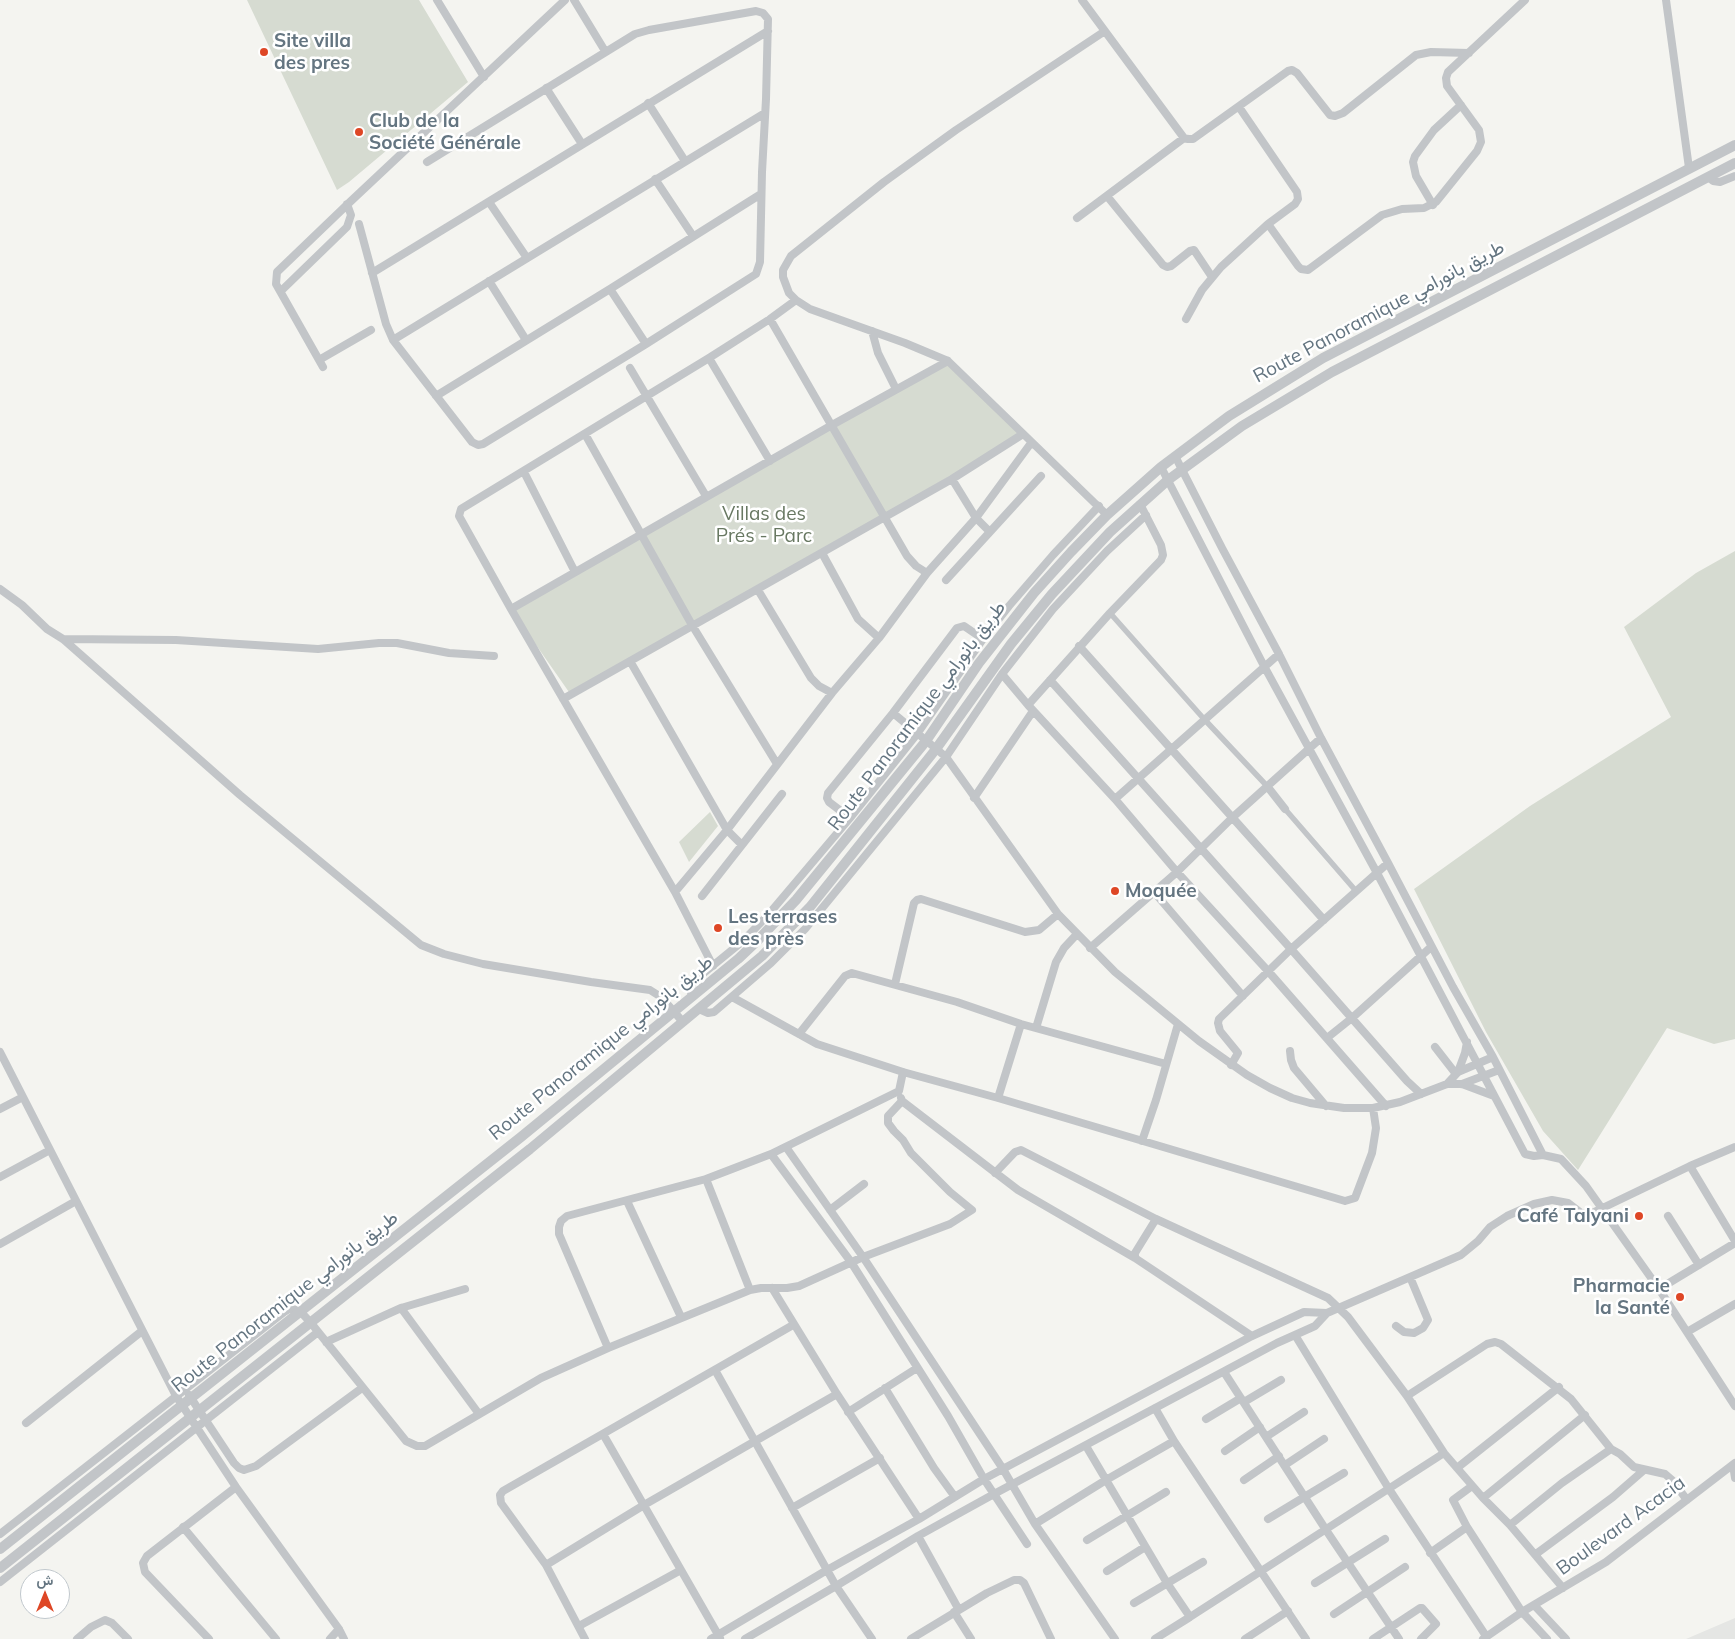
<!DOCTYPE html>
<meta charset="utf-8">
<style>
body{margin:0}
#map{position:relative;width:1735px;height:1639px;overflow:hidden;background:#f4f4f0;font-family:Mulish,Vazirmatn,sans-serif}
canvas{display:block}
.north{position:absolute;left:20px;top:1569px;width:50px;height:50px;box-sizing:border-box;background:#fff;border:1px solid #c1c8cd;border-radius:50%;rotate:0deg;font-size:14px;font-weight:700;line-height:20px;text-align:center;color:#647581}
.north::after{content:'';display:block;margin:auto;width:18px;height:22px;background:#de4726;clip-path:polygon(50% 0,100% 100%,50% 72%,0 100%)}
</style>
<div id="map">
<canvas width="1735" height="1639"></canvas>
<div class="north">ش</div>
</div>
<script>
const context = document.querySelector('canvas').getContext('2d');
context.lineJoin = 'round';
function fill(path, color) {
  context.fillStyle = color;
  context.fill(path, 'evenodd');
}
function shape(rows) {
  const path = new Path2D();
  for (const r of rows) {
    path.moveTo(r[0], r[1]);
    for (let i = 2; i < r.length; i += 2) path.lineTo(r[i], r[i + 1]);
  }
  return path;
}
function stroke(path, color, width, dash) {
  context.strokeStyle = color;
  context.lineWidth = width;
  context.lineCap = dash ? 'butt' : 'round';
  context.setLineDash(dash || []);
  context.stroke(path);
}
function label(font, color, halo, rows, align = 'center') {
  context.font = font + ' Mulish,Vazirmatn,sans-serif';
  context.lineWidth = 5;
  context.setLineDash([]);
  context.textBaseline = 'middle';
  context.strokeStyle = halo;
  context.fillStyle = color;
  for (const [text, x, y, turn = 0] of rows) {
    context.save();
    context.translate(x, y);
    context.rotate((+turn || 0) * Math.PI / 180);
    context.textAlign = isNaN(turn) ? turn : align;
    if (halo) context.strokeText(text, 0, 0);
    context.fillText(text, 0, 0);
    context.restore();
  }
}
const built = shape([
 [1735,1618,1735,1639,1686,1639]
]);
const green = shape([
 [247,0,419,0,468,82,349,182,337,190],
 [948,361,1023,434,571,695,511,609],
 [1735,551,1735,1039,1714,1044,1667,1028,1578,1170,1543,1131,1486,1032,1414,889,1530,806,1671,717,1624,627,1696,573],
 [710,812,718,826,689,862,679,842]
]);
const pedestrian = shape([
 [1110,613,1204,719,1267,786],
 [1285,809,1356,891]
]);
const minor = shape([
 [437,0,484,77],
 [574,0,605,51],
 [1082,0,1184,138,1188,139,1193,139,1288,71,1292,70,1297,73,1330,115,1335,116,1343,113,1416,55,1431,52,1469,53],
 [1666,0,1689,168],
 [1105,31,956,130,884,182,791,256,783,270,783,277,789,293,796,300,810,309,905,343,948,361,1107,515],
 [546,88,582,144],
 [648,103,685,161],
 [1708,177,1713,181,1720,182,1735,176],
 [655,179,693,236],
 [1107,196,1163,265,1167,267,1171,266,1190,251,1194,250,1212,277],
 [489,202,527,258],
 [1433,205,1416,176,1413,162,1415,156,1434,130,1461,105],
 [1077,218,1184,138],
 [359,224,386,324,393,340,472,442,478,445,483,444,646,344,756,274,760,262,762,172,766,99,768,19,763,13,756,11,649,30,635,34,427,162],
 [1268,224,1298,266,1301,269,1308,270,1382,215,1402,209,1424,208,1436,202,1477,151,1481,142,1479,130,1447,86,1446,78,1448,72,1525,0],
 [372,273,768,31],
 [489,281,526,340],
 [610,289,646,344],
 [281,291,347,227,351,215,347,204],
 [770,319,907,556,916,566,927,573],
 [1186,319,1202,290,1221,267,1268,224,1295,204,1298,199,1297,192,1239,107],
 [872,331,878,353,896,389],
 [393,340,765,113],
 [709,358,770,461],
 [319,360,371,330],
 [323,367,276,284,277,272,351,201,565,0],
 [630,368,706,496],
 [436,396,610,289,761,194],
 [585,434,692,625,777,764],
 [1175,456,1222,548,1279,654,1321,738,1388,863,1453,987,1493,1057,1543,1155],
 [1161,467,1264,666,1377,873,1525,1154,1534,1156,1543,1155,1561,1159,1586,1186,1659,1289,1735,1406],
 [524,472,575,572],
 [952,479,976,518,989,531],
 [822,553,858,619,879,638],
 [946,580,1041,476],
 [0,589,22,605,47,629,63,639,240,795,421,945,444,954,483,964,591,982,650,990,661,997,683,1022],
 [758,590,811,678,819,686,832,693],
 [511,609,832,425,948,361],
 [63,639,176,640,318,649,379,643,397,643,449,653,494,656],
 [1079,646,1324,920],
 [630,661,727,830,742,845],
 [1002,674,1028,705,1110,613,1161,560,1163,555,1161,545,1140,504],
 [1050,680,1291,949,1407,1081,1421,1094],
 [563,699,952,479,1023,434],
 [1028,705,1115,799,1177,872,1268,971,1386,1106],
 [893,713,946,757,1058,914],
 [1267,786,1285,809],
 [974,798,1033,711],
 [1115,799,1279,654],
 [850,818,829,802,827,798,828,793,893,713,957,628,964,626,983,639],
 [675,892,727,830,832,693,879,638,927,573,976,518,1031,443],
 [1154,892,1243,996],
 [702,896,782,794],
 [1090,948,1177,872,1233,817,1321,738],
 [713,966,675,892,511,609,459,516,461,509,709,358,770,319,796,300],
 [895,984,914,903,917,900,921,899,1025,932,1039,930,1058,914,1115,972,1199,1041,1247,1075,1270,1088,1292,1098,1310,1103,1344,1108,1373,1108,1400,1102,1447,1084,1462,1084,1494,1096],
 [692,997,690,987,694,981,743,941,768,915,850,818,917,734,983,639,1009,606,1053,555,1099,506],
 [732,997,817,1044,903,1072,998,1098,1345,1201,1355,1198,1372,1153,1376,1128,1373,1108],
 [699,1009,708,1013,714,1012,771,963,805,929,946,757,1002,674,1053,609,1107,551,1146,515],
 [1036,1028,1056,962,1064,948,1077,934],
 [799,1034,845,976,852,973,957,1002,1021,1024,1166,1064],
 [1327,1038,1352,1018,1431,947],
 [1435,1047,1456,1074],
 [1290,1051,1291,1060,1294,1068,1326,1106],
 [0,1052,176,1396,236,1487,339,1629,344,1639],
 [1231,1065,1238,1053,1220,1031,1218,1023,1219,1019,1291,949,1388,863],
 [1458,1072,1493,1057],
 [1447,1084,1458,1072,1465,1053,1467,1042],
 [1462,1084,1499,1070],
 [901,1098,902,1101,1018,1190,1135,1258],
 [998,1098,1021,1024],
 [0,1109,23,1097],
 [1142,1141,1156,1100,1178,1024],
 [786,1147,863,1257,1003,1469,1035,1524,1115,1639],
 [771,1154,851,1262,948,1416,984,1479,1027,1544],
 [1690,1166,1735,1241],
 [995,1173,1015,1152,1021,1150,1156,1219,1328,1298,1348,1317,1407,1396,1444,1453,1483,1498,1510,1525,1563,1588],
 [0,1177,50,1150],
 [706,1179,750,1290],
 [627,1201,681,1317],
 [830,1210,864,1184],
 [1668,1216,1699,1265],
 [1156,1219,1135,1253,1135,1258,1252,1336],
 [0,1244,76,1201],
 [772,1288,837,1394,919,1519],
 [1659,1289,1735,1243],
 [401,1308,479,1414],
 [1396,1326,1404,1332,1414,1333,1423,1328,1428,1320,1410,1277],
 [1687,1332,1735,1304],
 [1295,1335,1389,1489,1486,1636],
 [326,1342,401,1308,465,1289],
 [608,1348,559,1234,559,1227,561,1221,567,1216,706,1179,771,1154,899,1091,903,1072],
 [715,1370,836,1586,872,1639],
 [1224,1372,1326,1530,1399,1639],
 [885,1388,934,1468,955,1497],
 [189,1395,234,1463,239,1468,244,1470,256,1466,362,1388],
 [1407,1396,1487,1344,1495,1342,1501,1344,1571,1399,1611,1449,1620,1454,1634,1467,1665,1474,1672,1480,1687,1500],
 [1244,1402,1281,1380],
 [1155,1408,1174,1441],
 [848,1412,917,1368],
 [1206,1419,1241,1398],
 [26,1423,142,1331],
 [603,1434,720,1638],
 [1266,1437,1304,1412],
 [1086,1446,1167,1583,1190,1617,1155,1639],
 [1225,1451,1260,1427],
 [1285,1465,1324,1439],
 [1733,1465,1735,1478],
 [1457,1468,1559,1387],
 [1244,1480,1279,1456],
 [1483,1498,1585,1415],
 [792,1508,880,1458],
 [1268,1519,1344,1473],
 [1035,1524,1106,1480,1174,1441,1306,1639],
 [1510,1525,1562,1483,1611,1449],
 [183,1527,276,1639],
 [1467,1527,1522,1612,1547,1639],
 [0,1534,284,1312,289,1309,299,1310,311,1323,406,1441,417,1446,425,1446,541,1378,608,1348,750,1290,761,1288,787,1288,799,1286,863,1257,950,1224,972,1210,950,1192,911,1153,903,1140,894,1131,888,1123,888,1116,902,1101],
 [918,1536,959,1610],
 [1087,1540,1166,1492],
 [1430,1553,1467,1527,1453,1500,1472,1486],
 [1536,1554,1613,1497,1644,1470],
 [546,1565,644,1505,837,1394],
 [1107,1571,1145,1547],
 [0,1582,318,1332],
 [1315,1583,1385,1539],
 [1134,1603,1203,1562],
 [1534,1605,1566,1639],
 [954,1612,971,1639],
 [1334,1614,1405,1567],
 [1190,1617,1444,1453],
 [579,1626,681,1570],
 [77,1639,91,1627,105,1620,112,1623,128,1639],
 [209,1639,145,1572,143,1563,147,1556,236,1487],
 [330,1639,339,1629],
 [585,1639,546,1565,501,1503,500,1495,503,1491,793,1325],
 [711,1639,827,1570,919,1519,984,1479,1252,1336,1304,1312,1327,1313],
 [745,1639,836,1586,918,1536,994,1494,1277,1343,1315,1326,1327,1313,1461,1255,1478,1241,1490,1227,1507,1216,1534,1204,1552,1200,1568,1203,1581,1213,1590,1214,1690,1166,1735,1147],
 [911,1639,987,1593,1014,1580,1020,1580,1024,1583,1051,1639],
 [1245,1639,1288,1611],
 [1373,1639,1420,1608,1422,1608,1436,1624,1421,1639],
 [1483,1639,1522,1612,1606,1562,1735,1463]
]);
const tertiary = shape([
 [0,1549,521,1137,738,959,758,940,796,900,926,741,979,663,1034,593,1071,552,1107,515,1161,467,1229,416,1323,358,1735,145],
 [0,1568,530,1149,762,956,810,907,936,749,1011,644,1052,594,1110,532,1168,480,1242,426,1332,372,1735,163]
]);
const markers = [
 [264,52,5,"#de4726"],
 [359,132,5,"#de4726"],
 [1115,891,5,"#de4726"],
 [718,928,5,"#de4726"],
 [1639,1216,5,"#de4726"],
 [1680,1297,5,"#de4726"]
];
const poiNames = [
 ["Site villa",274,41],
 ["des pres",274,63],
 ["Club de la",369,121],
 ["Société Générale",369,143],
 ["Moquée",1125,891],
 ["Les terrases",728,917],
 ["des près",728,939],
 ["Café Talyani",1629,1216,"right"],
 ["Pharmacie",1670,1286,"right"],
 ["la Santé",1670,1308,"right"]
];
const streetNames = [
 ["Route Panoramique طريق بانورامي",1379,312,-28],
 ["Route Panoramique طريق بانورامي",917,716,-53],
 ["Route Panoramique طريق بانورامي",601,1048,-39],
 ["Route Panoramique طريق بانورامي",285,1302,-38],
 ["Boulevard Acacia",1621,1526,-36]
];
const parkNames = [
 ["Villas des",764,514],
 ["Prés - Parc",764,536]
];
fill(built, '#e5e6e4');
fill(green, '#d6dbd1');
stroke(pedestrian, '#c2c5c8', 5.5);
stroke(minor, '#c2c5c8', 8);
stroke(tertiary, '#c2c5c8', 10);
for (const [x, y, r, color] of markers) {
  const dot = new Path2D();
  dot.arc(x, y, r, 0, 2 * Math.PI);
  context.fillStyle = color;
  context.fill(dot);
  stroke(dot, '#fff', 2);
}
label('bold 19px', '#647581', '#fff', poiNames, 'left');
label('19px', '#647581', '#fff', streetNames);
label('19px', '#687862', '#fff', parkNames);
</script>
